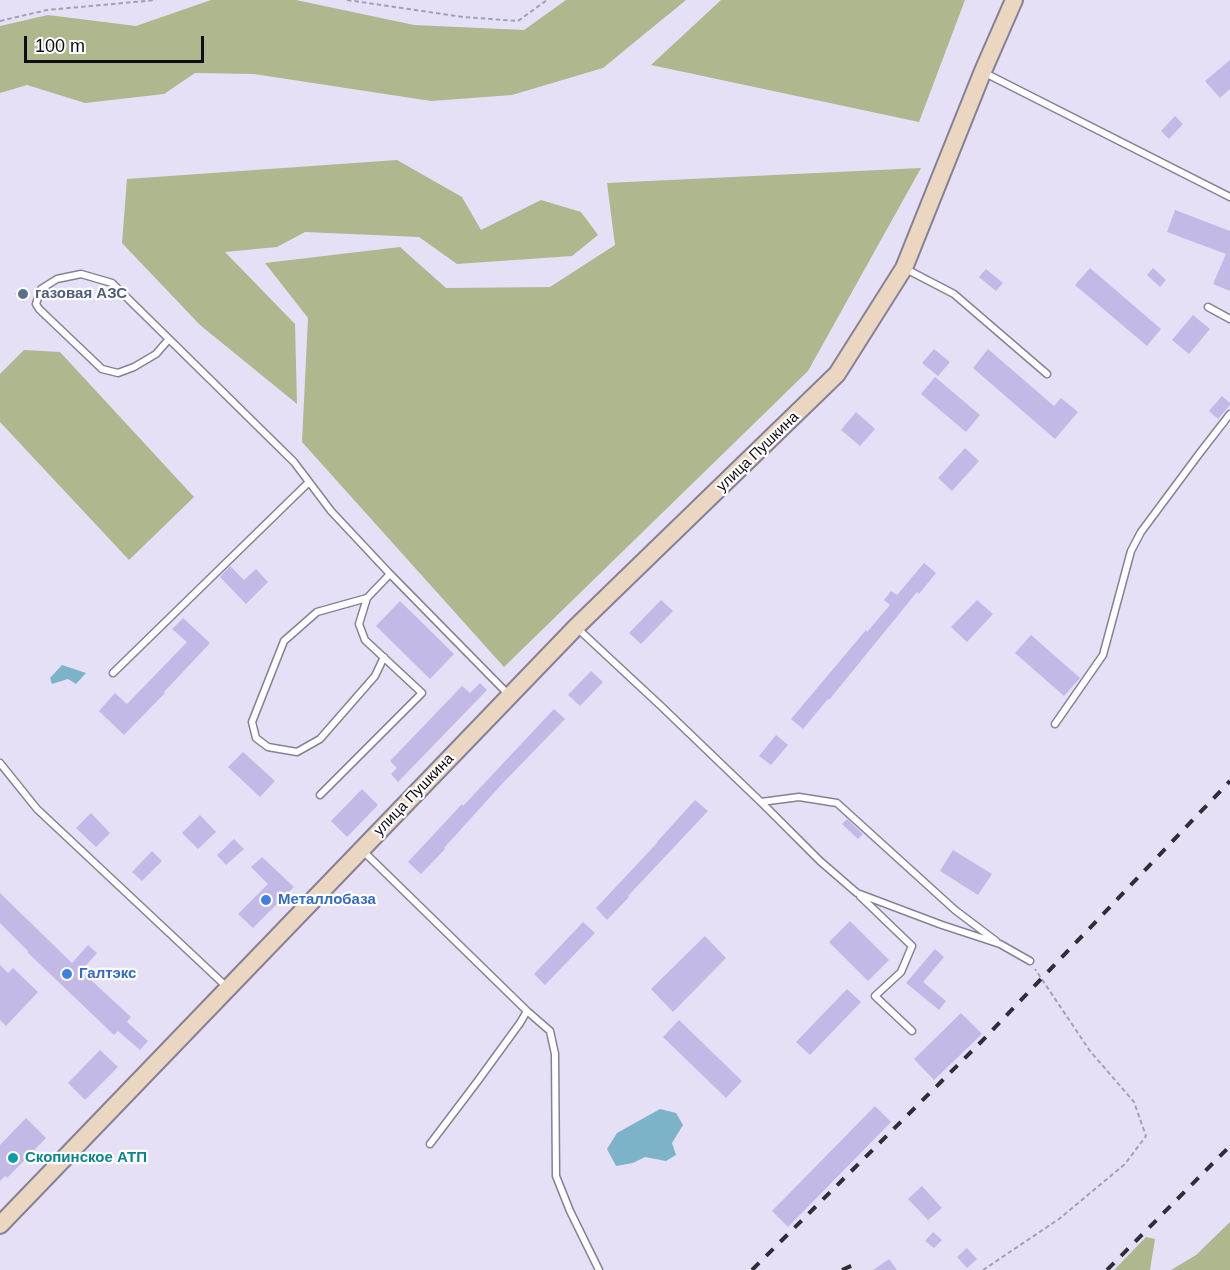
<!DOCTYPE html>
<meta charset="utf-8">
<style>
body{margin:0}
#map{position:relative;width:1230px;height:1270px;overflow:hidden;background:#e5e0f6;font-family:Arial,sans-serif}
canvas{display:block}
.scale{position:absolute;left:24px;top:36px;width:180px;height:27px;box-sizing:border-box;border:3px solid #0f0d15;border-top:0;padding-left:8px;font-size:18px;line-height:21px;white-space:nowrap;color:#0f0d15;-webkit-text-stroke:4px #fff;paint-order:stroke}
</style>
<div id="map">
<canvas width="1230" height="1270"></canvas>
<div class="scale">100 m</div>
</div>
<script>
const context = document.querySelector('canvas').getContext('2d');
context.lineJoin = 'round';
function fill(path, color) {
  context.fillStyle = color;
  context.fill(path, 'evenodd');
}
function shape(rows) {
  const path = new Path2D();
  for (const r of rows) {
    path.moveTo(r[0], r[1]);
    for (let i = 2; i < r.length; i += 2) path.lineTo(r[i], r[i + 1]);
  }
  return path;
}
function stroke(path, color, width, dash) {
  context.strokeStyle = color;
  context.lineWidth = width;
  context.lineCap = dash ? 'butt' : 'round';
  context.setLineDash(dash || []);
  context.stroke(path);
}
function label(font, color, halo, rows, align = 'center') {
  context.font = font + ' Arial,sans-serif';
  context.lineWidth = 4.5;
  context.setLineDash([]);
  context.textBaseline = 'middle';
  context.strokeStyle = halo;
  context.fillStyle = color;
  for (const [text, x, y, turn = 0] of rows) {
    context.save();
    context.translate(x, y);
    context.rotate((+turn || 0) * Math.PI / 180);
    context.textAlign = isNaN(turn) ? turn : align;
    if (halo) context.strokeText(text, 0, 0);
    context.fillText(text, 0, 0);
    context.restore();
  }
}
const green = shape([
 [211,0,296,0,414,25,524,30,566,0,686,0,603,68,512,95,431,101,254,74,195,73,164,94,85,103,27,85,0,93,0,26,48,15,136,26],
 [721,0,965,0,919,122,651,65],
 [397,160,462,197,481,230,541,200,581,212,598,235,572,256,457,264,419,237,305,232,277,247,225,252,295,324,297,404,200,325,122,243,127,179],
 [921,168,808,371,504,667,302,442,308,318,265,263,400,247,446,288,550,287,615,245,607,183],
 [24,350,60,352,194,497,129,560,0,422,0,374],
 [1230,1222,1230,1270,1171,1270,1196,1255],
 [1146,1237,1155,1239,1150,1270,1114,1270]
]);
const water = shape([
 [62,665,86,673,76,684,68,679,52,684,50,678],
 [660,1109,676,1113,683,1125,672,1143,676,1155,666,1161,645,1157,633,1163,616,1166,607,1149,617,1133]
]);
const building = shape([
 [1230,60,1230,89,1220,98,1205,81],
 [1175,116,1183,124,1169,139,1161,131],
 [1175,210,1230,231,1230,291,1213,284,1226,254,1167,232],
 [1090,268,1161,329,1147,346,1075,285],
 [1153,268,1166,280,1160,287,1147,275],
 [986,269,1003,283,996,291,979,277],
 [22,287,30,294,23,302,15,294],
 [1193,315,1210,329,1189,354,1172,340],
 [934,349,950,362,938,376,922,363],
 [988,349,1054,406,1061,398,1078,412,1055,439,973,368],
 [935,377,980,415,966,432,921,394],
 [1222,396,1230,403,1230,405,1218,419,1209,411],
 [856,412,875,429,860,446,841,430],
 [965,448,979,461,952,491,938,478],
 [924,563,936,573,919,594,917,592,829,700,828,699,803,729,791,719,866,630,867,632,890,605,884,600,891,591,897,595],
 [230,566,244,580,256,569,268,582,246,604,220,577],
 [661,600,673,611,641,644,629,633],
 [977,600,993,614,967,642,951,627],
 [400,601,454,654,430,679,376,626],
 [183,618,210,643,164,692,165,693,124,735,99,711,115,693,127,704,187,642,172,629],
 [1031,635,1080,678,1064,696,1015,653],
 [591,671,603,682,580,706,568,695],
 [480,683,487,690,398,782,391,774,397,768,390,761,462,686,470,693],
 [554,709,565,719,501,785,444,848,445,849,421,874,408,862,462,804,463,806],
 [776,735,788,745,771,765,759,756],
 [243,752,275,781,260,797,228,767],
 [362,789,378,805,347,837,331,821],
 [695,800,708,811,628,896,629,897,607,920,596,908,657,843,657,842],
 [91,813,110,833,96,847,76,828],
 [200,815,216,832,198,849,182,833],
 [847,819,863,834,858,839,842,824],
 [234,839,244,849,226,865,217,855],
 [953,850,992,874,978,895,940,871],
 [152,851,162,861,142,881,132,872],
 [262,857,294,887,253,928,238,914,268,884,251,867],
 [0,893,72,963,88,945,97,953,81,971,131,1017,127,1022,148,1041,140,1050,118,1031,114,1035,27,952,28,951,0,923],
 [850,921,889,960,868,981,829,942],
 [583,922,595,933,545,985,534,974],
 [705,936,726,958,673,1012,651,989],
 [935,949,944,957,923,982,946,1001,939,1010,906,983],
 [0,965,8,973,13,968,38,992,6,1026,0,1020],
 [847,989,861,1002,810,1055,796,1042],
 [961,1013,982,1034,934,1080,914,1059],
 [679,1020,742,1081,726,1098,663,1037],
 [100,1050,118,1067,85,1100,68,1083],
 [875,1106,891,1122,788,1227,772,1211],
 [26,1118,46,1138,7,1178,5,1176,0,1181,0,1145],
 [922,1186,942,1208,928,1220,908,1199],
 [933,1232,942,1240,934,1248,925,1241],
 [967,1248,977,1259,967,1268,957,1257],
 [889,1259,897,1270,873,1270]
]);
const path = shape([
 [347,0,463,17,518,21,547,0],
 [0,21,47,10,156,0],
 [983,1270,1059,1219,1125,1164,1146,1136,1134,1102,1090,1051,1035,969]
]);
const service = shape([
 [983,72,1230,197],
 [904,268,954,294,1047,374],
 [1208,307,1230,319],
 [169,339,156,354,134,367,118,373,102,369,39,309,36,304,41,289,57,279,81,274,112,283,169,339,294,462,331,511,390,574,510,696],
 [367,598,317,612,284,641,252,722,256,738,268,747,297,752,320,739,375,676,384,657],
 [576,627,662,707,764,805,820,861,857,893,942,925,1000,944,1030,961],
 [113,673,309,482],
 [1055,724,1103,655,1131,551,1141,532,1199,454,1230,414],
 [0,763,37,809,228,988],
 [320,795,422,693,365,640,359,624,367,598,390,574],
 [761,802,799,797,837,803,955,910,996,941],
 [362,850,527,1011,520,1023,477,1082,430,1144],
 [860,896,912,946,901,972,875,996,912,1031],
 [527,1011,550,1031,555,1054,556,1176,570,1211,599,1270]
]);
const secondary = shape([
 [0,1225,576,627,837,374,904,268,983,71,1014,0]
]);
const rail = shape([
 [752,1270,981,1042,1230,781],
 [842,1270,855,1264],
 [1107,1270,1230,1146]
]);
const markers = [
 [23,294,6,"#5c6f8a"],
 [266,900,6,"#3f7fe0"],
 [67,974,6,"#3f7fe0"],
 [13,1158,6,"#0f9aa8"]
];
const serviceNames = [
 ["газовая АЗС",35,294]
];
const streetNames = [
 ["улица Пушкина",758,452,-44],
 ["улица Пушкина",414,795,-46]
];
const shopNames = [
 ["Металлобаза",278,900],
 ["Галтэкс",79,974]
];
const cultureNames = [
 ["Скопинское АТП",25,1158]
];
fill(green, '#afb78e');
fill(water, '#7db3c9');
fill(building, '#c3b9e6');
stroke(service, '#868195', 9);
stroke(secondary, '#868195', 20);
stroke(path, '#a4a0b2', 2, [4.5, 3]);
stroke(service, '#fff', 6);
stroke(secondary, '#ead6c1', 16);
stroke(rail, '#302d38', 4, [10, 10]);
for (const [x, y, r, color] of markers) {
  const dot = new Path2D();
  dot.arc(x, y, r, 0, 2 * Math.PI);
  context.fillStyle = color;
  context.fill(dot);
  stroke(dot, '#fff', 2);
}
label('bold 15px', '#4e5e75', '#fff', serviceNames, 'left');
label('15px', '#0f0d15', '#fff', streetNames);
label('bold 15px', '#366cbe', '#fff', shopNames, 'left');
label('bold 15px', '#0d838f', '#fff', cultureNames, 'left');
</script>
